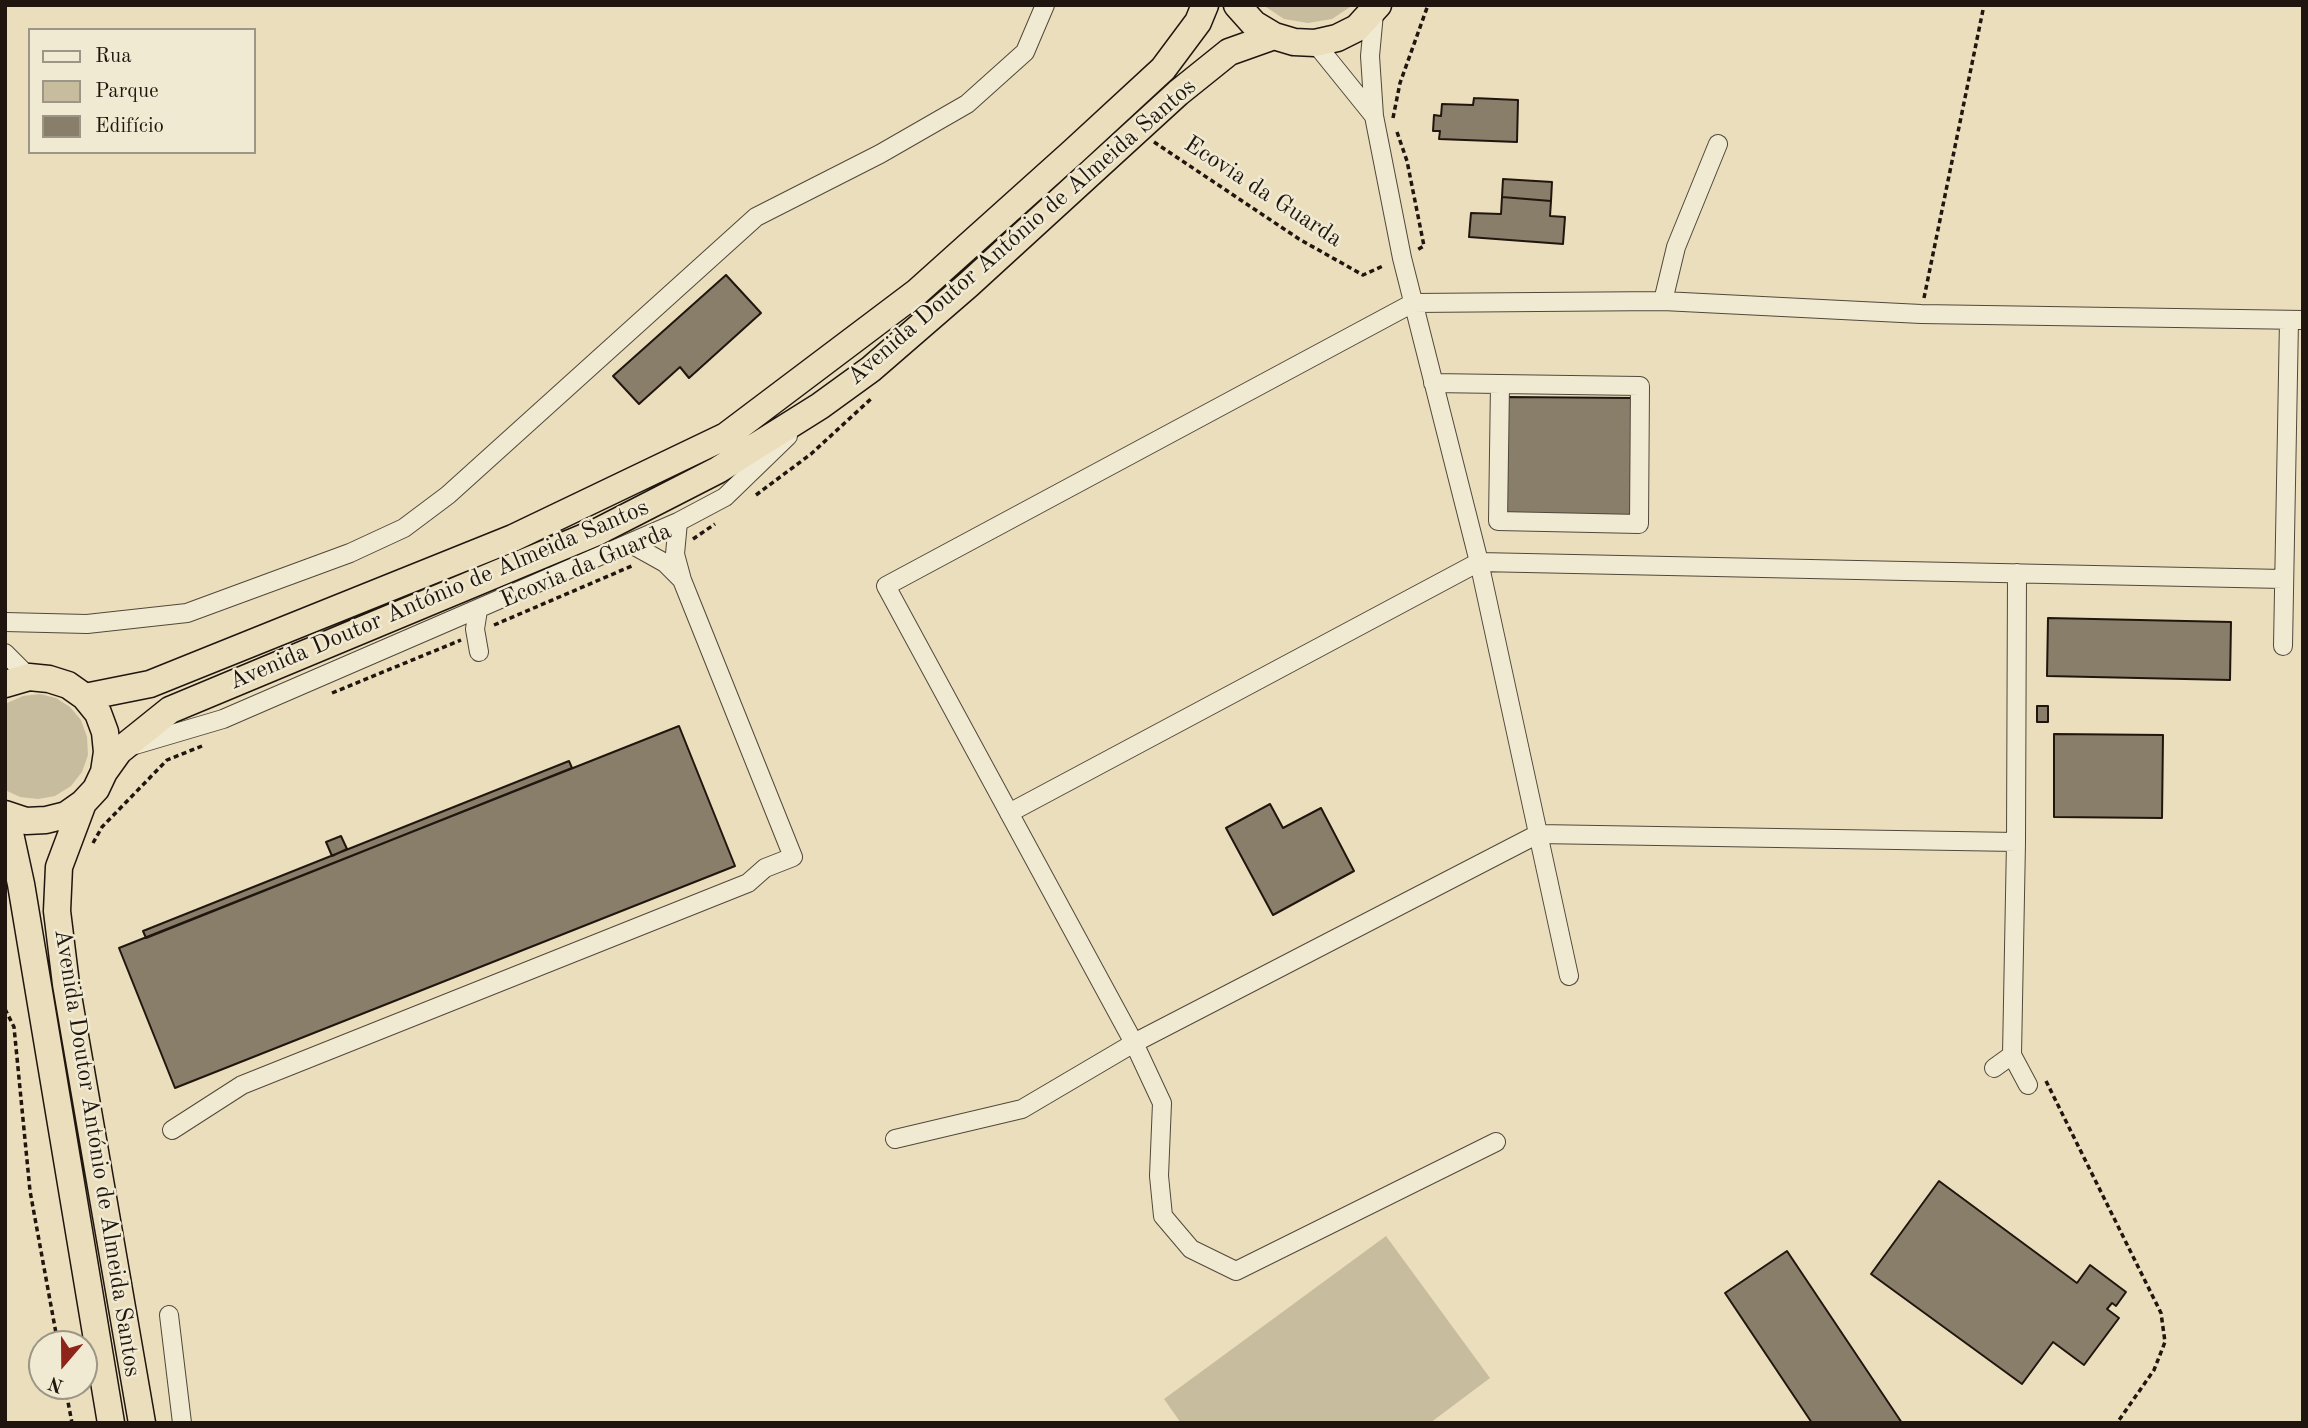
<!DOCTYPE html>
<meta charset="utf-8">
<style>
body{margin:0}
#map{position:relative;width:2308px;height:1428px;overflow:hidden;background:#eadebc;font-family:"Old Standard TT",serif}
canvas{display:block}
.frame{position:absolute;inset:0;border:7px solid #20160f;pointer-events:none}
.legend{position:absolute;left:28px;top:28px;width:228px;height:126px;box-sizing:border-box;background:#f1ead3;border:2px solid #9d9585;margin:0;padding:9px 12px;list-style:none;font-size:21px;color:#20160f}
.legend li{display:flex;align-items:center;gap:14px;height:35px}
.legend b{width:35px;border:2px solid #9d9585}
.north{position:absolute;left:28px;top:1330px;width:70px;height:70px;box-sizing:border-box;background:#f1ead3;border:2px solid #9d9585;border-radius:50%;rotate:200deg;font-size:19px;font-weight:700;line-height:28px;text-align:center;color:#20160f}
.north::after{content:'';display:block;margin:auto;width:24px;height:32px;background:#8f2418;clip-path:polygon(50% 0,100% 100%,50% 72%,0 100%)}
</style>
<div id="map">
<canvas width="2308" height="1428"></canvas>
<div class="frame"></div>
<ul class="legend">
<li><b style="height:9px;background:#f1ead3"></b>Rua</li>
<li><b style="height:19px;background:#c8bc9f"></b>Parque</li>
<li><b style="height:19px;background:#897e69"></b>Edifício</li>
</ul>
<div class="north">N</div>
</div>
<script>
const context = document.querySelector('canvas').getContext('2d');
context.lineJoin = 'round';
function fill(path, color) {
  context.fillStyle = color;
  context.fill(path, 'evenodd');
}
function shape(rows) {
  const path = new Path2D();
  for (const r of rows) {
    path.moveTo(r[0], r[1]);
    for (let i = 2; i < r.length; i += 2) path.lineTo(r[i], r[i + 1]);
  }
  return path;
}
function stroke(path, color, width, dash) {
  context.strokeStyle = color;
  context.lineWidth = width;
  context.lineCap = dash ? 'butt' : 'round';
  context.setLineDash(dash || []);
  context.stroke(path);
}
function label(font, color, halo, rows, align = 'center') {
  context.font = font + ' "Old Standard TT",serif';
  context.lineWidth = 5;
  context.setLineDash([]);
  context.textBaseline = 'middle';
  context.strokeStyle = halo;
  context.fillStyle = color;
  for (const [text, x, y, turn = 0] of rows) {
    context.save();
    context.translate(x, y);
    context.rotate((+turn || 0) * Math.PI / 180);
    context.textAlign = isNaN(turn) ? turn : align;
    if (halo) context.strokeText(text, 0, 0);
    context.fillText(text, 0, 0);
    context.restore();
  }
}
const green = shape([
 [1263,5,1353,5,1332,19,1308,23,1284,19],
 [40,694,56,698,70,707,81,720,87,737,88,755,82,772,71,786,55,796,38,799,20,797,5,790,5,704,23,696],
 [1386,1236,1490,1378,1430,1423,1181,1423,1164,1399]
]);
const building = shape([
 [1474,98,1518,100,1517,142,1439,139,1440,131,1433,131,1434,115,1441,116,1442,104,1473,105,1474,98],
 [1503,179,1552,182,1551,201,1502,197,1503,179],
 [1502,197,1551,201,1550,216,1565,217,1563,244,1469,237,1471,213,1501,214,1502,197],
 [726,275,761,313,689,378,680,367,639,404,613,376,726,275],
 [1506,397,1634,398,1632,517,1505,515,1506,397],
 [2048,618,2231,622,2230,680,2047,676,2048,618],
 [2037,706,2048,706,2048,722,2037,722,2037,706],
 [679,726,735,866,175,1088,119,948,679,726],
 [2054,734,2163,735,2162,818,2054,817,2054,734],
 [569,761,572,768,439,821,146,938,143,931,569,761],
 [1270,804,1283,828,1321,808,1354,871,1273,915,1226,828,1270,804],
 [341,836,347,849,332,856,326,842,341,836],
 [1939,1181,2077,1283,2090,1265,2126,1292,2116,1306,2112,1303,2107,1309,2119,1318,2084,1365,2053,1342,2022,1384,1871,1274,1939,1181],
 [1787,1251,1902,1423,1812,1423,1725,1293,1787,1251]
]);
const path = shape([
 [1393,118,1400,83,1428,5],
 [1397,132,1407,161,1424,246,1417,250],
 [1154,142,1299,239,1363,275,1385,265],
 [1924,298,1984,5],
 [756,495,811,454,873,397],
 [693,539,715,524],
 [494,625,634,565],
 [332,693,461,640],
 [93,843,102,827,167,760,202,746],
 [5,1009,14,1027,30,1191,58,1344],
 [2046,1081,2161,1313,2165,1342,2154,1370,2117,1423],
 [65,1386,72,1423]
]);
const minor = shape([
 [1374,13,1370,56,1374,116,1402,258,1479,562,1569,976],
 [1315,43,1374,116],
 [1663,301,1676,247,1718,144],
 [1433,383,1500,384,1640,386,1639,524,1498,521,1500,384],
 [631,544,665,563,682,580],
 [478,610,475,629,479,652],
 [5,622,87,624,187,613,350,553,404,528,448,495,756,217,880,154,967,104,1025,52,1045,5],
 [2283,646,2289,320],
 [5,653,29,677],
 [135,745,223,719,678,522,725,497,788,436],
 [1009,813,1479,562,2283,579],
 [2016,842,2017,573],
 [1994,1068,2012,1055],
 [2028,1085,2012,1055,2016,842,1538,834,1134,1043,886,586,1413,303,1663,301,1921,314,2303,320],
 [172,1130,242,1085,748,883,765,868,793,857,682,580,675,554,678,522],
 [895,1139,1022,1109,1134,1043,1162,1103,1159,1176,1163,1216,1191,1249,1236,1271,1496,1142],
 [169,1315,182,1423]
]);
const highway = shape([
 [1237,5,1254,24,1274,36,1294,42,1315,43,1337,38,1357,28,1378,5],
 [5,684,29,677,49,679,68,685,85,697,98,713,105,732,107,752,104,772,96,789,83,803,66,815,46,820,26,821,5,814],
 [85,697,150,684,513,538,726,436,917,292,1073,152,1163,69,1198,22,1205,5],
 [104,772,119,751,170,710,597,532,718,470,820,406,871,369,968,285,1178,93,1229,52,1274,36],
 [83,803,59,867,57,911,66,984,142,1423],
 [6,815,21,884,111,1423]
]);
const streetNames = [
 ["Ecovia da Guarda",1263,192,33],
 ["Avenida Doutor António de Almeida Santos",1022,232,-41],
 ["Ecovia da Guarda",586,566,-23],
 ["Avenida Doutor António de Almeida Santos",439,595,-23],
 ["Avenida Doutor António de Almeida Santos",97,1153,81]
];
fill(green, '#c8bc9f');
fill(building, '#897e69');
stroke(building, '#20160f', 2);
stroke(minor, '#52483a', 20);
stroke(highway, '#20160f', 29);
stroke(path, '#20160f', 3.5, [5, 3.5]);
stroke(minor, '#f1ead3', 18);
stroke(highway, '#eadebc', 26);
label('24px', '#20160f', '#f1ead3', streetNames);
</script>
